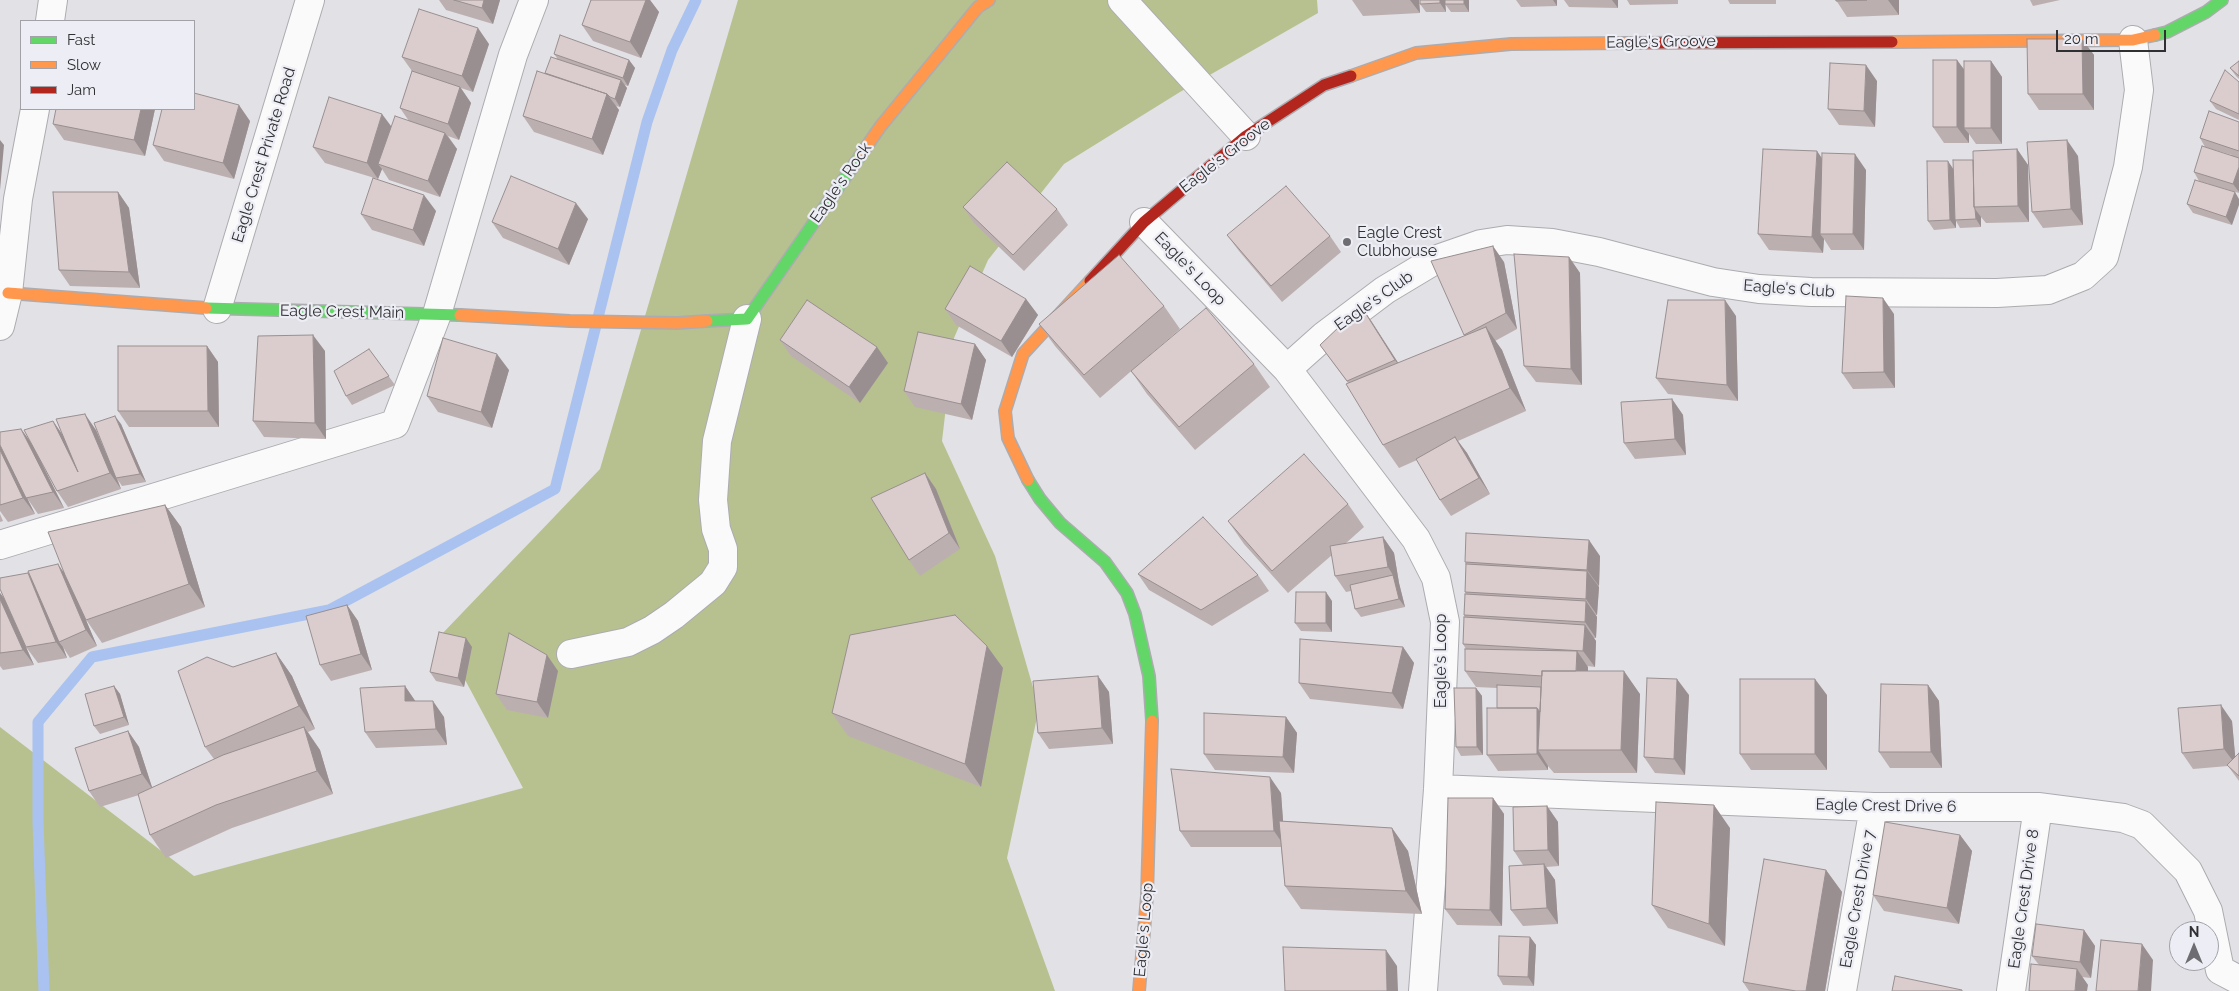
<!DOCTYPE html>
<style>
body{margin:0}
#map{position:relative;width:2239px;height:991px;overflow:hidden;background:#e1e1e6;font-family:Raleway,sans-serif}
canvas{display:block}
.legend{position:absolute;left:20px;top:20px;width:175px;height:90px;box-sizing:border-box;background:#ededf5;border:1px solid #a1a1a7;margin:0;padding:6px 9px;list-style:none;font-size:15px;color:#303033}
.legend li{display:flex;align-items:center;gap:10px;height:25px}
.legend b{width:25px;border:1px solid #a1a1a7}
.north{position:absolute;left:2169px;top:921px;width:50px;height:50px;box-sizing:border-box;background:#ededf5;border:1px solid #a1a1a7;border-radius:50%;rotate:0deg;font-size:14px;font-weight:700;line-height:20px;text-align:center;color:#303033}
.north::after{content:'';display:block;margin:auto;width:18px;height:22px;background:#6e6e72;clip-path:polygon(50% 0,100% 100%,50% 72%,0 100%)}
.scale{position:absolute;left:2056px;top:30px;width:110px;height:22px;box-sizing:border-box;border:2px solid #303033;border-top:0;padding-left:6px;font-size:15px;line-height:18px;white-space:nowrap;color:#303033;-webkit-text-stroke:4px #ededf5;paint-order:stroke}
</style>
<div id="map">
<canvas width="2239" height="991"></canvas>
<ul class="legend">
<li><b style="height:6px;background:#63d668"></b>Fast</li>
<li><b style="height:6px;background:#ff974d"></b>Slow</li>
<li><b style="height:6px;background:#b3261e"></b>Jam</li>
</ul>
<div class="north">N</div>
<div class="scale">20 m</div>
</div>
<script>
const context = document.querySelector('canvas').getContext('2d');
context.lineJoin = 'round';
function fill(path, color) {
  context.fillStyle = color;
  context.fill(path, 'evenodd');
}
function shape(rows) {
  const path = new Path2D();
  for (const r of rows) {
    path.moveTo(r[0], r[1]);
    for (let i = 2; i < r.length; i += 2) path.lineTo(r[i], r[i + 1]);
  }
  return path;
}
function stroke(path, color, width, dash) {
  context.strokeStyle = color;
  context.lineWidth = width;
  context.lineCap = dash ? 'butt' : 'round';
  context.setLineDash(dash || []);
  context.stroke(path);
}
function label(font, color, halo, rows, align = 'center') {
  context.font = font + ' Raleway,sans-serif';
  context.lineWidth = 4.5;
  context.setLineDash([]);
  context.textBaseline = 'middle';
  context.strokeStyle = halo;
  context.fillStyle = color;
  for (const [text, x, y, turn = 0] of rows) {
    context.save();
    context.translate(x, y);
    context.rotate((+turn || 0) * Math.PI / 180);
    context.textAlign = isNaN(turn) ? turn : align;
    if (halo) context.strokeText(text, 0, 0);
    context.fillText(text, 0, 0);
    context.restore();
  }
}
const forest = shape([
 [738,0,1317,0,1318,13,1180,92,1064,164,988,260,954,338,942,441,995,556,1039,708,1007,858,1055,991,0,991,0,727,194,876,523,788,441,635,600,469]
]);
const stream = shape([
 [44,991,38,822,38,722,92,657,329,610,555,489,647,122,672,50,696,0]
]);
const street = shape([
 [1122,0,1246,136],
 [50,21,53,0],
 [1144,222,1287,369,1416,539,1436,578,1445,622,1438,789,1423,991],
 [217,309,310,0],
 [0,326,8,293,18,199,35,109],
 [1287,369,1324,336,1385,290,1435,260,1481,244,1507,240,1552,243,1599,252,1713,282,1759,289,1811,292,1997,293,2048,290,2083,276,2104,257,2128,167,2139,90,2133,40],
 [0,545,395,424,437,314,513,55,534,0],
 [571,654,628,642,652,630,674,615,713,583,723,567,723,549,716,529,713,500,717,441,747,319],
 [1438,789,1874,807,2038,807,2123,818,2142,825,2188,871,2208,911,2220,970,2239,980],
 [1842,991,1874,807],
 [2011,991,2038,807]
]);
const fast = shape([
 [2155,35,2167,32,2206,12,2222,0],
 [206,308,460,315],
 [707,321,747,319,860,156],
 [1028,480,1040,499,1060,523,1105,562,1127,593,1135,614,1149,676,1152,721]
]);
const slow = shape([
 [1892,42,2133,40,2155,35],
 [1351,76,1416,53,1511,44,1628,43],
 [860,156,880,127,978,7,989,0],
 [8,293,206,308],
 [460,315,570,321,677,323,707,321],
 [1028,480,1008,438,1005,411,1023,354,1090,281],
 [1139,991,1147,896,1152,721]
]);
const jam = shape([
 [1628,43,1892,42],
 [1090,281,1144,222,1246,136,1324,85,1351,76]
]);
const wall = shape([
 [439,0,500,0,493,24,446,10],
 [591,0,650,0,659,12,641,58,593,41,582,25],
 [1352,0,1419,0,1420,13,1363,16],
 [1469,0,1469,12,1451,12,1445,4,1446,12,1426,12,1420,4],
 [1516,0,1557,0,1557,6,1521,7],
 [1564,0,1618,0,1618,8,1569,7],
 [1627,0,1678,0,1678,4,1630,5],
 [1728,0,1776,0,1776,4,1730,4],
 [1836,0,1899,0,1899,15,1847,17],
 [2030,0,2060,0,2033,6],
 [2082,39,2094,55,2094,110,2039,110,2028,94],
 [489,44,473,92,461,88,471,103,459,140,448,136,457,149,440,197,389,180,382,169,378,179,325,163,313,147,391,127,409,121,400,108,412,71,402,57],
 [554,54,629,60,635,68,628,86,624,85,627,88,620,107,616,106,619,110,603,155,534,132,523,116,545,73,557,58],
 [1957,60,1964,70,1991,61,2002,77,2002,144,1976,144,1969,134,1969,143,1944,143,1933,127],
 [2239,61,2239,79,2236,76,2230,68],
 [1877,81,1875,127,1839,125,1828,109],
 [2239,82,2239,120,2216,109,2210,101],
 [155,109,145,156,64,140,53,124],
 [250,121,234,179,164,161,153,145],
 [2239,122,2239,193,2199,181,2194,172,2232,155,2205,147,2200,138],
 [2017,149,2028,165,2029,222,1986,223,1981,217,1981,227,1960,228,1956,221,1956,228,1934,230,1928,221,1973,160],
 [2078,156,2083,225,2043,228,2032,212],
 [1822,159,1866,170,1864,250,1831,250,1824,239,1823,253,1769,250,1758,234],
 [118,192,129,208,140,288,70,286,59,270],
 [2235,192,2232,225,2193,213,2187,204],
 [963,207,1057,209,1068,225,1024,271,974,223],
 [436,211,424,246,372,230,361,214],
 [588,219,569,265,503,238,492,222],
 [1227,235,1330,236,1341,252,1282,302,1239,251],
 [1569,257,1580,273,1582,385,1536,382,1524,366],
 [1504,262,1517,329,1495,341,1502,350,1526,411,1458,441,1467,453,1490,494,1451,516,1440,500,1417,460,1399,468,1383,445,1348,383,1320,345,1361,306,1398,363,1464,336,1464,335],
 [1026,299,1038,315,1012,357,956,325,945,309],
 [1164,306,1180,329,1100,398,1055,346,1039,324],
 [1894,314,1895,388,1853,389,1842,373],
 [1736,316,1738,401,1668,394,1656,378],
 [780,340,877,347,888,363,860,403,791,356],
 [975,344,986,360,972,420,915,407,904,391],
 [207,346,218,362,219,427,129,427,118,411],
 [369,349,395,385,352,405,346,396],
 [325,351,326,439,264,437,253,421],
 [1254,364,1270,387,1195,450,1147,394,1131,371],
 [509,370,492,428,438,412,427,396],
 [1672,399,1683,415,1686,455,1635,459,1624,443],
 [53,421,62,434,96,430,106,453,121,424,146,482,122,486,118,480,121,489,68,507,57,491,39,458,64,508,38,514,27,498,35,514,8,522,0,511,0,445,21,429,31,442],
 [925,473,936,489,960,549,920,576,909,560],
 [1348,504,1364,527,1345,544,1383,537,1394,553,1399,583,1405,607,1361,617,1355,609,1351,591,1346,592,1335,576,1332,555,1288,593,1244,544,1228,521],
 [165,505,181,527,205,607,102,643,85,618,97,646,70,658,63,647,67,658,38,663,26,647,31,577,63,571],
 [0,514,3,521,0,522],
 [1600,556,1599,586,1597,585,1599,587,1597,615,1596,615,1597,617,1596,638,1594,638,1596,641,1595,667,1587,666,1588,671,1640,694,1637,773,1554,773,1548,766,1548,770,1498,771,1487,755,1497,708,1497,688,1476,687,1465,671,1466,649,1463,644,1465,618,1464,615,1466,594,1465,592,1466,565,1465,562],
 [1138,574,1258,575,1269,591,1212,626,1149,590],
 [0,593,4,598,34,665,3,670,0,666],
 [1332,601,1332,632,1301,631,1295,623],
 [347,605,358,621,372,670,331,681,320,665],
 [987,646,1003,668,981,787,848,736,832,713],
 [472,647,464,687,436,681,430,672],
 [1403,647,1414,663,1403,709,1310,699,1299,683],
 [276,653,292,676,315,729,308,732,320,750,333,794,232,828,166,858,150,835,139,795,100,807,89,791,128,731,139,747,152,788,214,759,205,747,233,667],
 [547,655,558,671,548,718,507,710,496,694],
 [1098,676,1109,692,1113,744,1049,749,1038,733],
 [1928,685,1939,701,1942,768,1890,768,1879,752],
 [114,686,120,694,129,725,100,734,94,726],
 [405,686,415,701,444,717,447,745,376,748,365,732],
 [1476,688,1482,696,1483,755,1461,756,1456,747],
 [1689,695,1685,775,1655,773,1644,757],
 [1827,695,1827,770,1751,770,1740,754],
 [1286,717,1297,733,1294,773,1215,770,1204,754],
 [2232,721,2235,757,2239,753,2239,781,2228,766,2193,769,2182,753],
 [1281,793,1283,821,1392,828,1408,851,1422,914,1301,909,1285,886,1281,847,1191,847,1180,831],
 [1493,798,1504,814,1502,926,1457,925,1445,909],
 [1547,806,1558,822,1559,866,1546,867,1555,880,1558,924,1523,926,1511,910,1523,865,1514,851],
 [1730,828,1725,946,1668,928,1652,905],
 [1960,835,1972,851,1959,924,1884,911,1873,895],
 [1826,870,1842,892,1825,991,1749,991,1743,982],
 [2084,930,2095,946,2091,978,2082,977,2088,985,2039,965,2032,956],
 [1530,937,1536,945,1534,986,1503,985,1498,976]
]);
const shadedWall = shape([
 [484,0,500,0,493,24,482,8],
 [646,0,650,0,659,12,641,58,630,42],
 [1410,0,1419,0,1420,13],
 [1440,0,1445,0,1446,12,1440,3],
 [1464,0,1469,0,1469,12,1464,4],
 [1553,0,1557,0,1557,6],
 [1612,0,1618,0,1618,8],
 [1888,0,1899,0,1899,15],
 [478,28,489,44,473,92,462,76],
 [2082,39,2094,55,2094,110,2083,94],
 [629,60,635,68,628,86,623,78],
 [1957,60,1969,76,1964,128,1969,134,1969,143,1957,127],
 [1991,61,2002,77,2002,144,1991,128],
 [1866,65,1877,81,1875,127,1864,111],
 [621,80,627,88,620,107,615,99],
 [460,87,471,103,459,140,448,124],
 [607,94,619,110,603,155,592,139],
 [239,105,250,121,234,179,223,163],
 [141,109,155,109,145,156,134,140],
 [382,114,394,130,378,164,382,169,378,179,367,163],
 [445,133,457,149,440,197,428,181],
 [0,140,4,145,0,190],
 [2067,140,2078,156,2083,225,2071,209],
 [2017,149,2028,165,2029,222,2018,206],
 [1817,151,1828,167,1820,234,1824,239,1823,253,1812,237],
 [1855,154,1866,170,1864,250,1853,234],
 [1948,161,1954,170,1955,220,1956,221,1956,228,1950,220],
 [2239,167,2239,192,2233,184],
 [118,192,129,208,140,288,129,272],
 [2235,192,2239,199,2239,205,2232,225,2226,217],
 [424,195,436,211,424,246,413,230],
 [576,203,588,219,569,265,558,249],
 [1975,209,1981,217,1981,227,1976,219],
 [1493,246,1504,262,1517,329,1506,313],
 [1569,257,1580,273,1582,385,1571,369],
 [1883,298,1894,314,1895,388,1884,372],
 [1026,299,1038,315,1012,357,1001,341],
 [1725,300,1736,316,1738,401,1727,385],
 [1361,306,1372,322,1406,375,1395,360],
 [1486,327,1502,350,1526,411,1510,388],
 [313,335,325,351,326,439,315,423],
 [975,344,986,360,972,420,961,404],
 [207,346,218,362,219,427,208,411],
 [877,347,888,363,860,403,849,387],
 [497,354,509,370,492,428,481,412],
 [1672,399,1683,415,1686,455,1675,439],
 [85,414,96,430,121,489,110,473],
 [115,416,121,424,146,482,140,474],
 [53,421,64,437,78,472],
 [21,429,32,444,64,508,53,492],
 [1455,437,1467,453,1490,494,1479,478],
 [0,445,3,450,35,514,23,498,0,450],
 [925,473,936,489,960,549,949,533],
 [165,505,181,527,205,607,189,584],
 [1383,537,1394,553,1399,583,1405,607,1399,599,1393,575,1388,567],
 [1589,540,1600,556,1599,586,1587,570],
 [58,564,69,580,97,646,86,630],
 [1587,571,1599,587,1597,615,1586,599],
 [28,573,39,589,59,642,63,647,67,658,56,642],
 [1326,592,1332,601,1332,632,1326,623],
 [0,593,4,598,34,665,23,650,0,599],
 [1586,601,1597,617,1596,638,1585,622],
 [347,605,358,621,372,670,361,654],
 [1585,625,1596,641,1595,667,1583,651],
 [466,638,472,647,464,687,458,678],
 [987,646,1003,668,981,787,965,764],
 [1403,647,1414,663,1403,709,1392,693],
 [1577,651,1588,667,1588,694,1576,678],
 [276,653,292,676,315,729,299,706],
 [547,655,558,671,548,718,537,702],
 [1624,671,1640,694,1637,773,1621,750],
 [1098,676,1109,692,1113,744,1102,728],
 [1677,679,1689,695,1685,775,1674,759],
 [1815,679,1827,695,1827,770,1815,754],
 [1928,685,1939,701,1942,768,1931,752],
 [114,686,120,694,129,725,124,717],
 [405,686,416,702,405,701],
 [1476,688,1482,696,1483,755,1477,747],
 [433,701,444,717,447,745,436,729],
 [2221,705,2232,721,2236,765,2224,749],
 [1537,708,1548,724,1538,750,1548,766,1548,770,1537,754],
 [1286,717,1297,733,1294,773,1283,757],
 [304,727,320,750,333,794,317,771],
 [128,731,139,747,153,790,142,774],
 [1270,777,1281,793,1285,847,1274,831],
 [1493,798,1504,814,1502,926,1490,910],
 [1714,805,1730,828,1725,946,1709,924],
 [1547,806,1558,822,1559,866,1548,850],
 [1392,828,1408,851,1422,914,1406,891],
 [1960,835,1972,851,1959,924,1947,908],
 [1544,864,1555,880,1558,924,1547,908],
 [1826,870,1842,892,1825,991,1806,991],
 [2084,930,2095,946,2091,978,2080,962],
 [1530,937,1536,945,1534,986,1528,977],
 [2142,944,2153,960,2151,991,2138,991],
 [1386,950,1397,966,1398,991,1387,991],
 [2077,969,2088,985,2087,991,2075,991]
]);
const building = shape([
 [454,0,484,0,482,8,454,0],
 [591,0,646,0,630,42,582,25,591,0],
 [1420,0,1440,0,1440,3,1420,4,1420,0],
 [1445,0,1464,0,1464,4,1445,4,1445,0],
 [1836,0,1867,0,1836,1,1836,0],
 [419,9,478,28,462,76,402,57,419,9],
 [560,35,629,60,623,78,554,54,560,35],
 [2027,39,2082,39,2083,94,2028,94,2027,39],
 [551,57,621,80,615,99,610,97,607,94,545,73,551,57],
 [1933,60,1957,60,1957,127,1933,127,1933,60],
 [1964,61,1991,61,1991,128,1964,128,1964,61],
 [2239,61,2239,76,2230,68,2239,61],
 [1830,63,1866,65,1864,111,1828,109,1830,63],
 [2225,70,2239,82,2239,114,2210,101,2225,70],
 [412,71,460,87,448,124,400,108,412,71],
 [537,71,607,94,592,139,523,116,537,71],
 [194,93,239,105,223,163,153,145,162,109,194,109,194,93],
 [329,97,382,114,367,163,313,147,329,97],
 [56,109,141,109,134,140,53,124,56,109],
 [2209,111,2239,122,2239,151,2200,138,2209,111],
 [395,116,445,133,428,181,378,164,395,116],
 [2067,140,2071,209,2032,212,2027,142,2067,140],
 [2202,146,2239,158,2239,167,2233,184,2194,172,2202,146],
 [1763,149,1817,151,1812,237,1758,234,1763,149],
 [2017,149,2018,206,1974,207,1973,151,2017,149],
 [1822,153,1855,154,1853,234,1820,234,1822,153],
 [1953,160,1973,160,1974,207,1975,209,1976,219,1955,220,1953,160],
 [1927,161,1948,161,1950,220,1928,221,1927,161],
 [1007,162,1057,209,1013,255,963,207,1007,162],
 [511,176,576,203,558,249,492,222,511,176],
 [373,178,424,195,413,230,361,214,373,178],
 [2195,180,2235,192,2226,217,2187,204,2195,180],
 [1286,186,1330,236,1271,286,1227,235,1286,186],
 [53,192,118,192,129,272,59,270,53,192],
 [1493,246,1506,313,1464,335,1431,261,1493,246],
 [1514,254,1569,257,1571,369,1524,366,1514,254],
 [1119,255,1164,306,1084,375,1039,324,1119,255],
 [970,266,1026,299,1001,341,945,309,970,266],
 [1846,296,1883,298,1884,372,1842,373,1846,296],
 [807,300,877,347,849,387,780,340,807,300],
 [1668,300,1725,300,1727,385,1656,378,1668,300],
 [1361,306,1395,360,1347,381,1320,345,1361,306],
 [1206,308,1254,364,1179,427,1131,371,1206,308],
 [1486,327,1510,388,1383,445,1346,384,1486,327],
 [918,332,975,344,961,404,904,391,918,332],
 [313,335,315,423,253,421,258,336,313,335],
 [443,338,497,354,481,412,427,396,443,338],
 [118,346,207,346,208,411,118,411,118,346],
 [369,349,389,376,346,396,334,371,369,349],
 [1672,399,1675,439,1624,443,1621,402,1672,399],
 [85,414,110,473,57,491,24,430,53,421,78,472,56,419,85,414],
 [115,416,140,474,116,478,94,423,115,416],
 [21,429,53,492,26,498,0,445,0,432,21,429],
 [1455,437,1479,478,1440,500,1416,459,1455,437],
 [0,450,23,498,0,505,0,450],
 [1304,454,1348,504,1272,571,1228,521,1304,454],
 [925,473,949,533,909,560,871,498,925,473],
 [165,505,189,584,86,620,65,575,48,532,165,505],
 [1203,517,1258,575,1201,610,1138,574,1203,517],
 [1466,533,1589,540,1587,570,1465,562,1466,533],
 [1383,537,1388,567,1335,576,1330,546,1383,537],
 [58,564,86,630,59,642,28,571,58,564],
 [1466,564,1587,571,1586,599,1465,592,1466,564],
 [28,573,56,642,26,647,0,589,0,578,28,573],
 [1393,575,1399,599,1355,609,1350,585,1393,575],
 [1296,592,1326,592,1326,623,1295,623,1296,592],
 [1465,594,1586,601,1585,622,1464,615,1465,594],
 [0,599,23,650,0,653,0,599],
 [347,605,361,654,320,665,306,616,347,605],
 [955,615,987,646,965,764,832,713,850,635,955,615],
 [1464,617,1585,625,1583,651,1463,644,1464,617],
 [439,632,466,638,458,678,430,672,439,632],
 [509,633,547,655,537,702,496,694,509,633],
 [1300,639,1403,647,1392,693,1299,683,1300,639],
 [1465,649,1577,651,1576,671,1542,671,1542,676,1465,671,1465,649],
 [276,653,299,706,205,747,178,671,207,657,233,667,276,653],
 [1542,671,1624,671,1621,750,1538,750,1542,671],
 [1098,676,1102,728,1038,733,1033,681,1098,676],
 [1647,678,1677,679,1674,759,1644,757,1647,678],
 [1740,679,1815,679,1815,754,1740,754,1740,679],
 [1881,684,1928,685,1931,752,1879,752,1881,684],
 [1497,685,1541,687,1540,712,1537,708,1497,708,1497,685],
 [114,686,124,717,94,726,85,694,114,686],
 [405,686,405,701,433,701,436,729,365,732,360,688,405,686],
 [1454,688,1476,688,1477,747,1456,747,1454,688],
 [2221,705,2224,749,2182,753,2178,708,2221,705],
 [1487,708,1537,708,1537,754,1487,755,1487,708],
 [1204,713,1286,717,1283,757,1204,754,1204,713],
 [304,727,317,771,216,805,150,835,138,794,223,755,304,727],
 [128,731,142,774,89,791,75,748,128,731],
 [2239,753,2239,776,2227,765,2239,753],
 [1171,769,1270,777,1274,831,1180,831,1171,769],
 [1448,798,1493,798,1490,910,1445,909,1448,798],
 [1656,802,1714,805,1709,924,1652,905,1656,802],
 [1547,806,1548,850,1514,851,1513,807,1547,806],
 [1279,821,1392,828,1406,891,1285,886,1279,821],
 [1885,822,1960,835,1947,908,1873,895,1885,822],
 [1764,859,1826,870,1806,991,1796,991,1743,982,1764,859],
 [1544,864,1547,908,1511,910,1509,866,1544,864],
 [2036,924,2084,930,2080,962,2032,956,2036,924],
 [1499,936,1530,937,1528,977,1498,976,1499,936],
 [2101,940,2142,944,2138,991,2096,991,2101,940],
 [1283,947,1386,950,1387,991,1285,991,1283,947],
 [2031,964,2077,969,2075,991,2029,991,2031,964],
 [1895,976,1962,990,1962,991,1892,991,1895,976]
]);
const markers = [
 [1347,242,5,"#6e6e72"]
];
const streetNames = [
 ["Eagle's Groove",1661,42,-1],
 ["Eagle Crest Private Road",264,155,-73],
 ["Eagle's Groove",1225,156,-38],
 ["Eagle's Rock",841,183,-55],
 ["Eagle's Loop",1190,269,46],
 ["Eagle's Club",1789,289,4],
 ["Eagle's Club",1374,301,-35],
 ["Eagle Crest Main",342,312,1],
 ["Eagle's Loop",1441,661,-90],
 ["Eagle Crest Drive 6",1886,806,1],
 ["Eagle Crest Drive 7",1858,899,-80],
 ["Eagle Crest Drive 8",2024,899,-82],
 ["Eagle's Loop",1144,930,-85]
];
const poiNames = [
 ["Eagle Crest",1357,233],
 ["Clubhouse",1357,251]
];
fill(forest, '#b7c190');
stroke(stream, '#aac2ef', 11);
stroke(street, '#acacb0', 30);
stroke(fast, '#acacb0', 14);
stroke(slow, '#acacb0', 14);
stroke(jam, '#acacb0', 14);
stroke(street, '#fafafb', 28);
stroke(fast, '#63d668', 11);
stroke(slow, '#ff974d', 11);
stroke(jam, '#b3261e', 11);
fill(wall, '#bcafb0');
fill(shadedWall, '#998f90');
fill(building, '#dbcccd');
stroke(building, '#998f90', 1);
for (const [x, y, r, color] of markers) {
  const dot = new Path2D();
  dot.arc(x, y, r, 0, 2 * Math.PI);
  context.fillStyle = color;
  context.fill(dot);
  stroke(dot, '#ededf5', 2);
}
label('16px', '#303033', '#ededf5', streetNames);
label('16px', '#303033', '#ededf5', poiNames, 'left');
</script>
